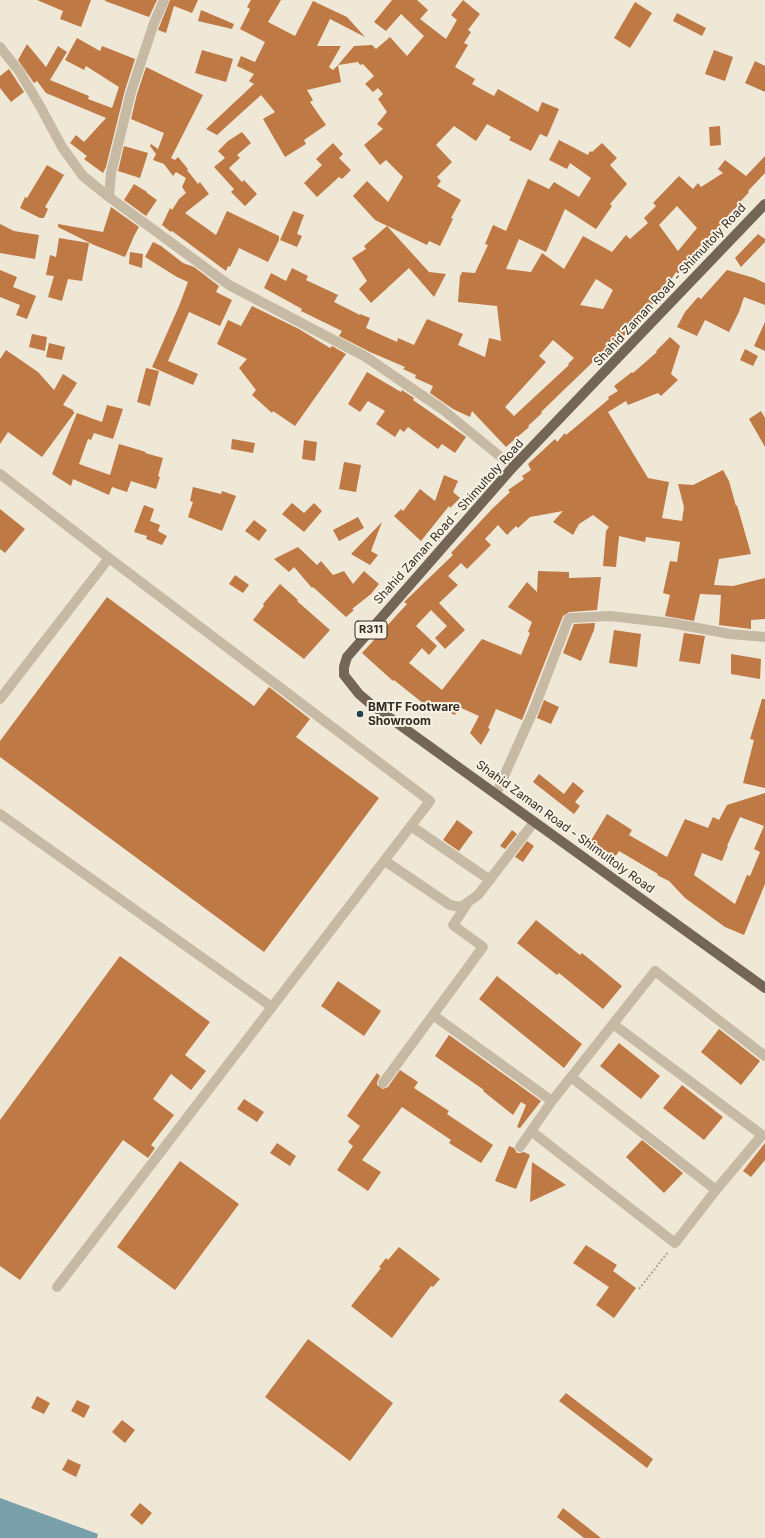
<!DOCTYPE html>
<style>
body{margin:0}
canvas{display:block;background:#efe8d7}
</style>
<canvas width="765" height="1538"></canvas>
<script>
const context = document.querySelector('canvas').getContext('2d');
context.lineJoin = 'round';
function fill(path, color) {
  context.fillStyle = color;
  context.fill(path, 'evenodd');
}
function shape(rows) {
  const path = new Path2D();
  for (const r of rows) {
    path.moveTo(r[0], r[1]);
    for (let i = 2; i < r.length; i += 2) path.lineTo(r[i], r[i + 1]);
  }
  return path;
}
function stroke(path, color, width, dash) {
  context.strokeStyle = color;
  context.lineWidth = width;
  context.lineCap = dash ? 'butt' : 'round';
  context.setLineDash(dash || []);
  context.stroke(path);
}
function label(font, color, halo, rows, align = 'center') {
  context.font = font + ' Inter,sans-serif';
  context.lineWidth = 4;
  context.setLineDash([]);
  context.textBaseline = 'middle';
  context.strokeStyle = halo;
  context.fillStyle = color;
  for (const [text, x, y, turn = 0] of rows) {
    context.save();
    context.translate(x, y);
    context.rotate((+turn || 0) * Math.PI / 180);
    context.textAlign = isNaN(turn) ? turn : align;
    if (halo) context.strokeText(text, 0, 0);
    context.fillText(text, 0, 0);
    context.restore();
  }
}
const water = shape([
 [0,1498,98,1534,97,1538,0,1538]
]);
const building = shape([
 [37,0,91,0,81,27,60,19,63,11],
 [105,0,157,0,149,17,105,1],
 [170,0,198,0,192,13,174,6,166,33,158,30],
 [251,0,281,0,268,22,295,36,313,1,347,17,365,37,330,19,317,46,341,46,329,67,333,70,338,65,341,82,307,90,313,100,310,102,326,125,304,140,306,144,285,157,263,119,275,112,261,95,217,135,206,129,254,84,249,81,254,74,237,66,241,56,255,62,265,42,240,29,250,9,247,7],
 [392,0,417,0,428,10,420,19,446,39,457,20,451,15,463,0,480,14,468,30,471,32,464,43,468,45,455,67,475,79,472,84,494,96,498,89,538,112,542,102,559,109,547,137,540,134,531,151,509,140,511,137,487,124,476,141,454,126,436,145,452,162,437,177,441,181,437,186,461,200,451,218,453,219,440,246,429,241,427,245,375,220,353,196,367,181,388,202,403,177,386,160,380,165,364,145,383,129,377,124,387,112,378,99,383,94,378,88,373,92,365,84,374,76,363,64,360,65,358,62,338,65,354,46,372,45,376,49,390,37,407,56,424,36,401,14,386,31,374,22],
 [635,2,652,13,630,48,614,38],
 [201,10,234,24,232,29,198,21],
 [677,13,706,28,702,36,673,21],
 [77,38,100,51,102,46,135,59,125,90,106,167,103,173,84,159,87,156,70,143,76,135,84,142,106,118,46,93,37,81,34,83,18,60,27,44,46,67,58,46,67,52,50,80,89,96,88,99,112,108,119,87,86,66,84,70,65,60],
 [202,50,233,59,226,82,195,73],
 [714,50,733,57,725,81,705,74],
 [755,61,765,66,765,92,745,83],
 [146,67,203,95,171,158,175,160,178,157,188,169,187,170,198,184,200,182,209,194,185,213,216,235,227,211,279,236,279,240,268,262,239,248,230,267,228,266,226,271,172,231,171,232,162,225,170,208,172,210,179,199,186,193,182,187,186,178,176,172,173,176,164,164,153,160,156,154,150,146,151,144,158,149,164,133,131,119,137,94],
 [9,69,24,92,11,102,0,88,0,76],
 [720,126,721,145,710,146,709,127],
 [242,132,251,143,237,155,240,158,229,168,242,182,244,180,257,194,245,206,231,192,234,189,214,167,225,158,218,151,228,141],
 [559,140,588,155,590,151,592,152,602,143,617,158,610,165,627,184,610,204,612,206,596,229,565,209,546,252,519,239,506,269,531,272,542,253,564,269,583,236,612,252,626,235,630,239,648,223,644,218,656,206,653,203,679,176,693,189,698,183,701,187,723,173,718,169,725,160,746,176,765,156,765,173,748,191,749,192,740,202,741,203,729,214,731,216,717,229,718,230,711,237,712,238,688,263,687,261,678,274,676,272,663,292,662,291,647,312,641,309,645,313,622,338,619,336,599,358,598,357,541,412,542,413,528,426,529,427,506,447,472,411,470,417,453,409,430,393,433,386,415,378,416,375,403,369,405,367,370,352,339,336,342,331,301,311,302,309,264,288,271,273,286,281,292,268,308,276,306,280,338,295,334,302,360,315,360,314,370,318,366,328,397,342,398,338,414,345,427,319,463,334,458,345,485,357,489,338,501,341,497,306,458,302,460,275,461,275,462,272,475,273,488,245,485,244,493,225,506,231,528,179,549,189,554,182,579,197,591,178,570,163,567,169,549,160],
 [677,206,697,228,678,251,659,225],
 [596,279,613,290,603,309,580,305],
 [553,340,574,358,568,364,569,365,514,416,505,407,546,362,539,356],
 [333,143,343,154,339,158,351,170,342,179,339,177,317,197,304,183,322,165,316,159],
 [124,146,148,153,140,178,118,171],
 [47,165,64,175,45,207,48,209,44,218,40,218,20,208,25,197,27,198],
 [134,184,147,192,147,193,157,200,146,216,124,200],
 [111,207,139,227,134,236,125,257,94,245,58,227,58,224,103,232],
 [293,211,304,215,297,234,302,236,297,247,280,240],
 [0,224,14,231,39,235,35,259,0,253],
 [387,226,429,272,446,274,434,297,409,268,371,303,359,289,367,281,352,258,366,249,364,246],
 [758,234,765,239,765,242,741,267,735,258],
 [59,238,89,243,82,281,68,279,62,301,48,297,54,276,46,275,50,255,56,257],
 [153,242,161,246,183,263,194,267,219,286,216,292,232,300,220,326,189,312,168,361,198,374,193,385,152,367,179,306,188,282,177,277,145,257],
 [130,252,143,254,142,268,129,264],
 [0,270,17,277,13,287,36,296,27,319,16,315,20,305,0,297],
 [727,270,754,278,765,283,765,305,744,297,739,312,729,332,705,320,697,336,677,327,685,312,698,297,701,299],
 [252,306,299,329,330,348,332,346,346,354,295,426,273,411,272,413,252,395,256,390,239,368,247,359,217,344,228,320,241,326],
 [765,322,765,351,754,346],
 [32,334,47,337,45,351,29,347],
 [670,337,680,346,671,374,678,380,661,396,658,393,628,405,626,401,608,412,648,478,669,482,662,518,682,521,684,507,678,484,693,485,723,470,729,481,736,506,737,505,751,554,719,559,714,585,733,586,765,578,765,619,751,620,751,629,719,625,721,595,700,594,694,621,665,616,670,595,663,593,670,561,677,562,680,542,646,537,645,542,619,536,616,567,603,566,606,531,609,527,593,515,579,524,573,535,553,522,563,511,530,517,518,528,516,526,507,535,498,525,485,539,491,545,467,569,461,563,448,576,458,585,439,603,465,630,445,649,435,638,447,626,431,610,416,626,437,646,429,655,422,648,409,663,442,690,482,639,521,655,530,633,528,632,532,622,508,607,527,582,537,592,538,571,569,572,569,578,601,577,597,610,569,612,563,616,522,720,496,709,488,728,490,729,481,745,470,733,479,716,459,707,455,715,431,704,429,708,394,680,393,681,362,653,407,604,404,602,453,555,451,553,492,509,510,492,508,490,524,479,522,476,531,470,528,464,555,439,557,442,565,433,566,435,609,399,608,397,618,391,614,386,632,372,633,373,657,352,656,351],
 [49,343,65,347,62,360,46,357],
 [745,349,758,356,753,366,740,360],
 [6,350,38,372,54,390,63,374,77,383,63,405,73,410,73,412,75,412,42,457,8,432,0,444,0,359],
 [146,368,159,371,150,406,137,402],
 [367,372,401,392,402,390,414,398,413,400,466,437,455,453,442,444,438,449,408,427,404,432,400,429,395,437,376,424,385,411,368,401,360,412,348,404],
 [107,405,123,409,113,439,94,433,91,440,88,439,79,464,110,475,119,444,146,452,145,453,163,458,158,476,160,477,156,489,131,481,127,492,112,487,109,495,73,479,71,486,52,474,77,413,102,422],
 [761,411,765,418,765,447,749,419],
 [232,439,255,443,253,453,231,449],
 [304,440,317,442,315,461,302,459],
 [344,462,361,465,356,492,339,489],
 [444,475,458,481,453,492,460,498,450,508,449,506,421,541,394,516,401,509,403,511,420,489,435,501],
 [193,487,221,494,222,491,236,496,222,531,188,517,193,502,190,501],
 [292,503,304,513,314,503,322,511,304,532,282,514],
 [144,505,154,509,150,521,160,525,158,531,167,536,162,545,146,539,147,536,134,532],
 [0,509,25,529,5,553,0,549],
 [358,517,364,528,339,541,333,530],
 [254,520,267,530,259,541,245,531],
 [382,522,371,551,378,555,370,565,351,554],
 [298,547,317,565,321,561,333,575,344,571,353,584,364,571,379,584,371,594,352,609,354,610,346,617,313,587,312,588,294,567,289,572,274,559],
 [235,575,249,585,243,593,229,584],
 [280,584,298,600,297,601,330,630,304,659,253,620,264,606,263,604],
 [107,597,254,706,269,687,310,719,296,737,379,798,264,952,0,757,0,741],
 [595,623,594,630,581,661,563,653,574,624],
 [614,630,641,634,637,667,609,663],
 [684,633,705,636,700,664,679,661],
 [731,654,761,659,760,679,731,674],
 [762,699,765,699,765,788,743,783,754,740,750,739],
 [544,700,559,707,551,724,537,718],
 [539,774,564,794,573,782,584,791,575,802,580,806,574,814,533,782],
 [765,793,765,884,744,935,725,927,685,898,669,881,657,875,658,874,619,851,612,862,587,847,607,814,632,830,629,835,667,857,685,819,708,828,713,817,719,820,727,805],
 [740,817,764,826,754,849,760,852,750,876,747,875,735,904,694,875,702,853,722,861,728,846,727,846],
 [457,820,473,832,459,851,443,840],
 [512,830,517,834,505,849,500,846],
 [527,841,534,846,523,862,515,857],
 [536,920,580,955,582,953,622,986,603,1009,559,973,557,975,517,943],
 [120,956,210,1022,185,1055,206,1071,191,1090,171,1074,153,1099,174,1115,151,1145,155,1148,148,1158,123,1140,20,1280,0,1266,0,1120],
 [497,976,582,1044,564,1068,479,999],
 [338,981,381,1011,364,1036,321,1006],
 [719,1029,760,1061,741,1085,701,1052],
 [449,1035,541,1101,520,1128,517,1127,526,1105,521,1102,513,1115,483,1091,484,1090,435,1056],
 [619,1043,660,1076,641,1099,600,1066],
 [400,1070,418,1082,414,1088,449,1111,447,1114,493,1145,481,1163,449,1143,451,1140,402,1107,362,1160,381,1172,368,1191,337,1170,353,1146,348,1142,360,1126,347,1116,377,1073,380,1076,377,1082,377,1085,383,1089,388,1087],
 [682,1085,723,1117,704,1140,663,1108],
 [244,1099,264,1112,257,1122,237,1109],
 [642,1140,683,1173,664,1193,626,1157],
 [277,1143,296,1156,290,1166,270,1153],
 [765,1143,765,1160,751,1177,743,1171],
 [509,1146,514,1148,517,1153,520,1153,524,1152,530,1155,516,1189,495,1181],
 [180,1161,239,1204,175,1290,117,1247],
 [532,1162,566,1185,530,1202],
 [586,1245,617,1265,613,1271,636,1288,614,1318,596,1305,609,1287,573,1263],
 [399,1247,440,1279,433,1287,431,1286,392,1338,351,1306,381,1268,379,1267,386,1258,388,1260],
 [308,1339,393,1403,350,1461,265,1397],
 [566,1393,653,1459,647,1468,559,1401],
 [37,1396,50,1403,44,1414,31,1408],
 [77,1400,90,1406,84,1418,71,1411],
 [122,1420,135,1430,125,1443,112,1432],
 [68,1459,81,1465,76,1477,62,1470],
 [140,1503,152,1513,142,1525,130,1515],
 [563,1508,601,1538,584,1538,557,1517]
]);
const path = shape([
 [639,1289,668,1252]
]);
const minor = shape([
 [0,47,19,71,40,106,62,147,83,176,109,197,229,285,366,357,442,409,513,467],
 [109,197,111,173,131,92,154,23,164,0],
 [0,474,109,558],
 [0,699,109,558,430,801,272,1007,0,814],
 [496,794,534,709,569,618,610,616,671,623,730,634,765,637],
 [411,826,490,880],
 [385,861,450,905,461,907,478,895,534,822],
 [433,1015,552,1101,520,1147],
 [613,1024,762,1135,716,1190],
 [383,1083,483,947,453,925,467,904],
 [552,1101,655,971,765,1056],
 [531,1131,675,1243,716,1190,571,1077],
 [57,1287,272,1007]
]);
const major = shape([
 [765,204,513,467,347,657,344,667,344,675,359,694,372,705,765,988]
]);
const markers = [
 [360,714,4,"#1e4451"]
];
const shields = [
 [371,630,32]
];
const shieldNames = [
 ["R311",371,630]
];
const streetNames = [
 ["Shahid Zaman Road - Shimultoly Road",670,285,-47],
 ["Shahid Zaman Road - Shimultoly Road",449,522,-48],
 ["Shahid Zaman Road - Shimultoly Road",565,827,36]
];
const poiNames = [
 ["BMTF Footware",368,707],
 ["Showroom",368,721]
];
fill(water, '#789faa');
fill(building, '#bf7945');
stroke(path, '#b2a48f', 2, [2, 2]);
stroke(minor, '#c6baa4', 10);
stroke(major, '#736657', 10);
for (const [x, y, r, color] of markers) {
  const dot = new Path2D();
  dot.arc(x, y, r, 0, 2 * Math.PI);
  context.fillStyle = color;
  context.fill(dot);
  stroke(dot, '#f7f2e3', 1.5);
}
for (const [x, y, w] of shields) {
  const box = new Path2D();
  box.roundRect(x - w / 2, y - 9, w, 18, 3);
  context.fillStyle = '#f7f2e3';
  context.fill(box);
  stroke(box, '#322c25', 1);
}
label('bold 11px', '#322c25', null, shieldNames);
label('12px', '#322c25', '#f7f2e3', streetNames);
label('bold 12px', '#322c25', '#f7f2e3', poiNames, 'left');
</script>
